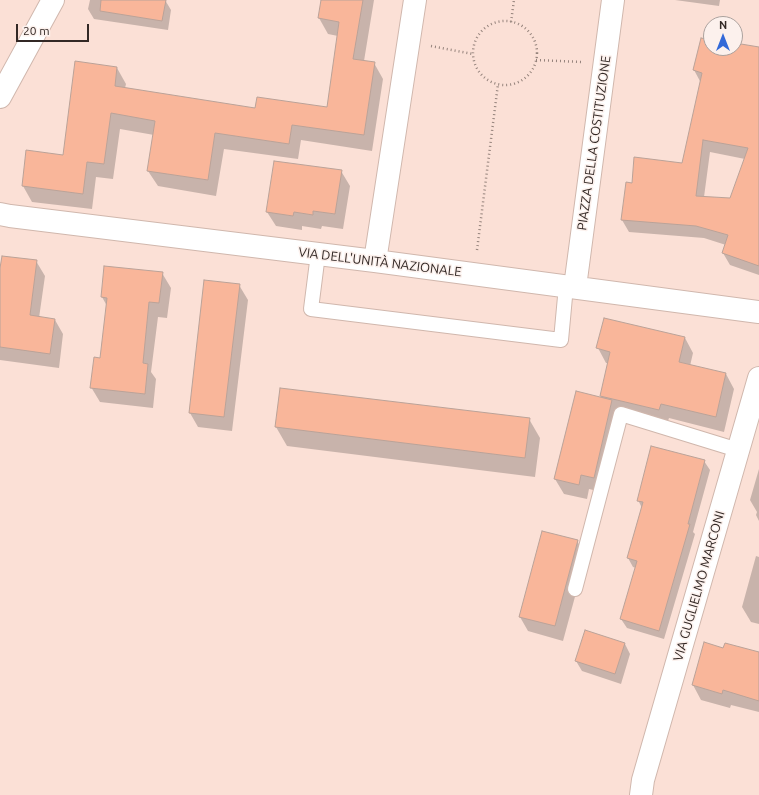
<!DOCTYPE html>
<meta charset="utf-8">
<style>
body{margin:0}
#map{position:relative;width:759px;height:795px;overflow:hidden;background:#fbe0d6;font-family:Ubuntu,sans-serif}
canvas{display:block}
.north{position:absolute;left:703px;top:16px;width:40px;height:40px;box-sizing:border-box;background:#fcf1ed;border:1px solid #aba19d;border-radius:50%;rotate:0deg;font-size:11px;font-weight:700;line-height:16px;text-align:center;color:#322825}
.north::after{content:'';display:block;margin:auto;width:14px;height:18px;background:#3369d8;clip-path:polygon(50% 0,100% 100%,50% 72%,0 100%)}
.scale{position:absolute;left:16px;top:24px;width:73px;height:18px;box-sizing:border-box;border:2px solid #322825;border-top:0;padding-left:5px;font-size:12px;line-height:14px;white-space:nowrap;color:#322825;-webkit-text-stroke:3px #fcf1ed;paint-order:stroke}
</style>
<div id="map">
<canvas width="759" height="795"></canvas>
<div class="north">N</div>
<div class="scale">20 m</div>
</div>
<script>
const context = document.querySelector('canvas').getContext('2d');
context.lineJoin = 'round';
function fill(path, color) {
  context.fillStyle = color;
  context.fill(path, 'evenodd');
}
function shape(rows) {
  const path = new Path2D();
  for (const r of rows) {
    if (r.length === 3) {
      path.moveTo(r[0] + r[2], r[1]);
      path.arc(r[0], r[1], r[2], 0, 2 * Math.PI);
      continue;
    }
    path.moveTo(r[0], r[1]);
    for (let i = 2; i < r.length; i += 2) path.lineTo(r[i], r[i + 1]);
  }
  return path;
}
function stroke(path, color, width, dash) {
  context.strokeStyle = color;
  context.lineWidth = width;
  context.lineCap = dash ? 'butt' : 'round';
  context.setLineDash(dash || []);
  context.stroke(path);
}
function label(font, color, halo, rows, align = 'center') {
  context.font = font + ' Ubuntu,sans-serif';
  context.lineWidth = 3;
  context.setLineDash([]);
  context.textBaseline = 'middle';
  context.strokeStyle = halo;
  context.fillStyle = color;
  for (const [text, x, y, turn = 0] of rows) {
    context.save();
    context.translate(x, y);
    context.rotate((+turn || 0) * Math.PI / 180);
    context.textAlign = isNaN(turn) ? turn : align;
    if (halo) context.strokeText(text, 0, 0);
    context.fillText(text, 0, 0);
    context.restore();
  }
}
const shadow = shape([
 [90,0,165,0,171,10,168,30,94,19,88,9],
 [322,0,374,0,364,61,374,63,383,79,372,151,301,140,298,159,224,149,216,196,158,186,148,171,154,135,120,129,113,179,96,177,92,209,32,202,23,186,64,156,117,68,126,84,125,88,256,109,327,108,338,36,328,34,319,18],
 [675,0,720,0,719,6],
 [711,41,711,48,735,48,735,44,759,48,759,275,730,265,723,253,726,245,704,238,629,232,622,220,633,184,683,164,701,83,694,70],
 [710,152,745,159,731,199,704,197],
 [341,171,350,186,343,229,322,226,321,229,302,226,302,230,276,226,267,212],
 [36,261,45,276,39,318,55,320,63,334,59,368,0,360,0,275],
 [162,273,171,288,167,318,158,317,151,372,156,379,153,408,100,402,91,387,101,359,107,306,102,297],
 [239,285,248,300,232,431,198,427,190,413],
 [685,338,693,353,690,366,726,374,734,389,724,432,669,418,667,424,618,413,602,492,589,489,587,499,564,494,555,479,577,393,603,399,601,396,608,363,606,363,598,348],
 [529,419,540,438,535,477,287,446,276,427],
 [704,461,710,470,693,532,695,534,664,639,627,628,621,619,636,568,633,567,628,558,642,508,638,500],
 [759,469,759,521,756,515,757,512,750,500],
 [577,541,586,556,563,641,528,631,520,617],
 [756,556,759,557,759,624,751,622,742,607],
 [586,631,625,644,630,654,621,684,582,671,576,661],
 [724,649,759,653,759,712,731,705,730,708,701,700,693,685]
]);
const building = shape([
 [101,0,166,0,162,21,100,11,101,0],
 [321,0,363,0,353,59,375,62,364,135,292,125,289,144,215,133,208,180,147,171,155,121,111,113,104,164,87,162,83,194,22,186,26,150,63,155,75,61,117,67,115,86,255,108,257,97,327,107,339,22,318,18,321,0],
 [701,38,711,40,711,48,735,48,735,43,759,47,759,266,722,253,728,235,696,226,621,220,626,182,632,183,634,157,682,163,702,73,693,70,701,38],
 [703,140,748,148,730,198,696,196,703,140],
 [274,161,342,170,335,214,313,211,313,215,294,212,293,216,266,212,274,161],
 [2,256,37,260,30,315,55,319,50,354,0,347,0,268,2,256],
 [104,266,163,272,159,303,149,302,143,363,148,364,145,394,90,388,94,357,100,358,107,298,101,297,104,266],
 [204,280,240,284,224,417,189,413,204,280],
 [604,318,685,337,679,362,726,373,716,417,661,404,659,410,600,396,610,352,596,348,604,318],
 [280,388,530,418,525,458,275,427,280,388],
 [576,391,612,400,594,478,581,475,579,485,554,479,576,391],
 [651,446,705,460,688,524,690,524,659,631,620,619,637,561,627,558,643,502,637,501,651,446],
 [542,531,578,540,555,626,519,617,542,531],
 [585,630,625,643,615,674,575,661,585,630],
 [704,642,723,648,725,643,759,652,759,701,723,690,722,694,692,685,704,642]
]);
const path = shape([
 [505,53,32],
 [511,22,514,0],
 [431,46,473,54],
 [536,60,582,62],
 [477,250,498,84]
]);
const lane = shape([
 [318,254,311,309,561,340,566,286],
 [575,589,621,414,738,450]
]);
const street = shape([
 [0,97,53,0],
 [0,214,10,216,375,261,759,312],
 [375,261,415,0],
 [575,287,613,0],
 [641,795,643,780,759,378]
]);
const streetNames = [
 ["PIAZZA DELLA COSTITUZIONE",594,143,-82],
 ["VIA DELL'UNITÀ NAZIONALE",380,262,7],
 ["VIA GUGLIELMO MARCONI",699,586,-74]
];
fill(shadow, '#0003');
fill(building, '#f9b69a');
stroke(building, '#baa298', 1);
stroke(lane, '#d0b7ad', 16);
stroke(street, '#d0b7ad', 24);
stroke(path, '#95837c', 2.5, [1, 3]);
stroke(lane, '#fff', 14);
stroke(street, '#fff', 22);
label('13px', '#322825', '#fcf1ed', streetNames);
</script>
